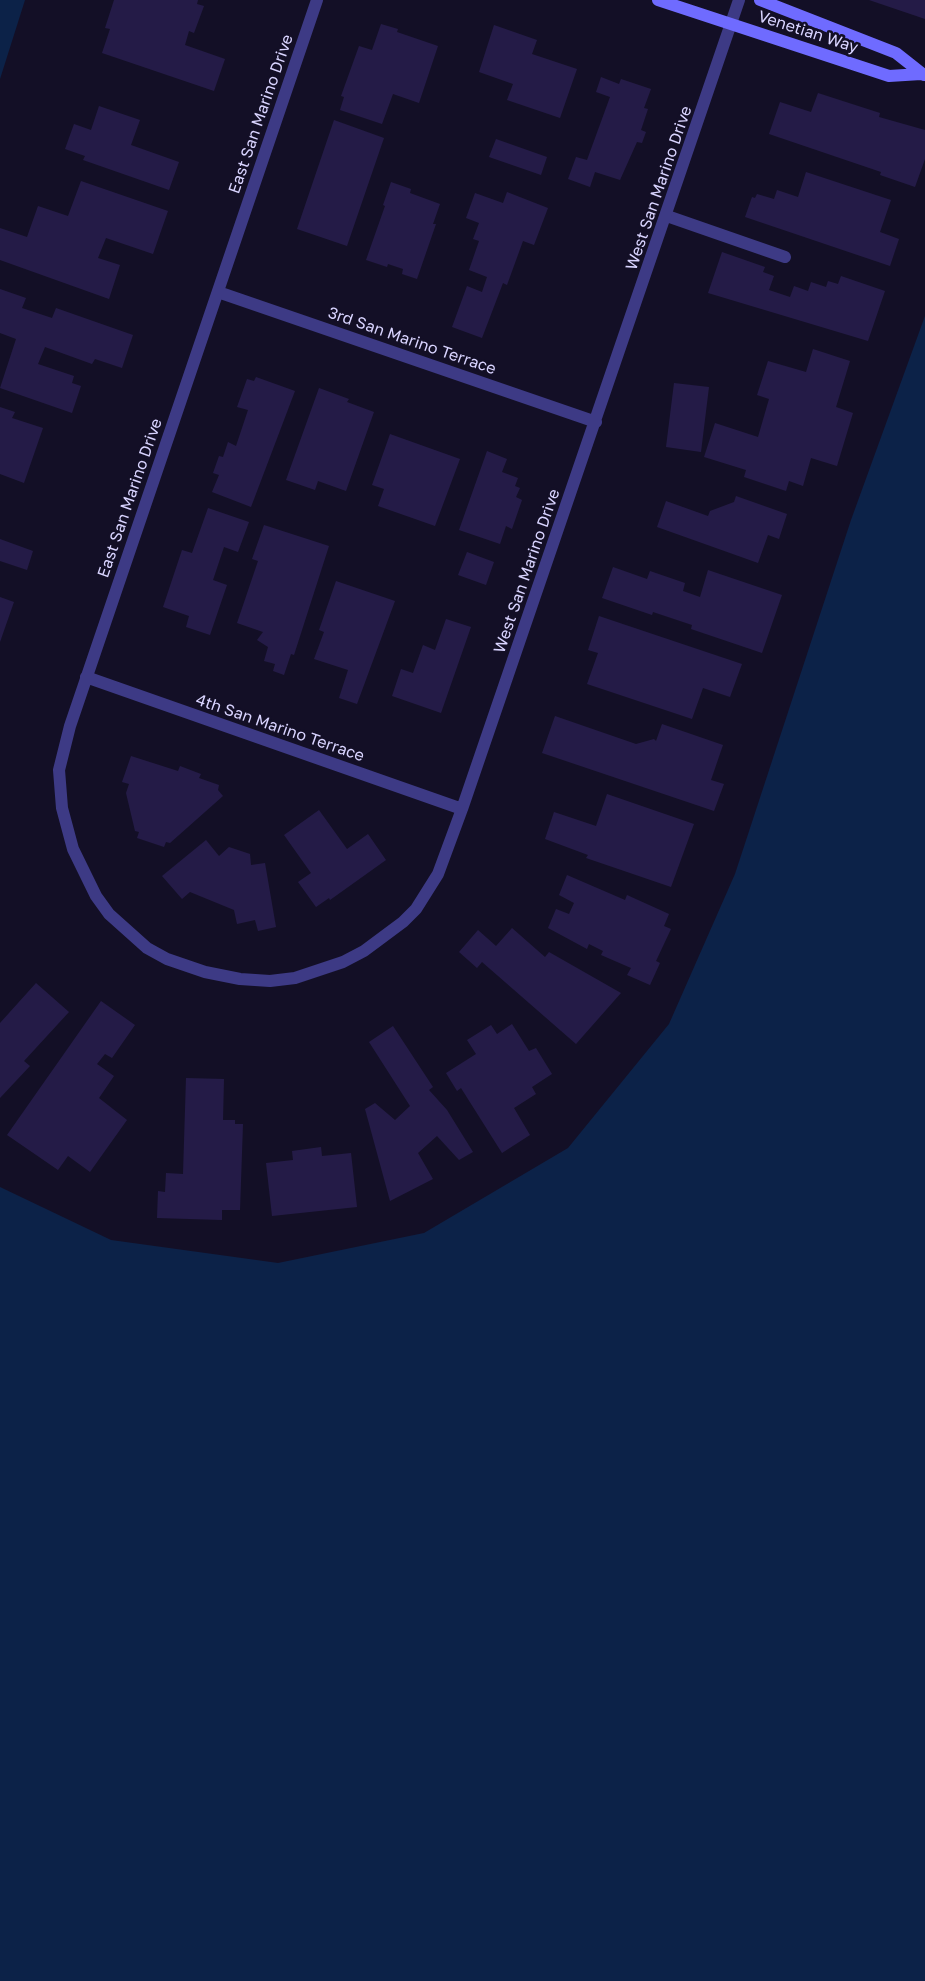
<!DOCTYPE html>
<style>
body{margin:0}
canvas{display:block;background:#130f26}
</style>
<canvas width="925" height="1981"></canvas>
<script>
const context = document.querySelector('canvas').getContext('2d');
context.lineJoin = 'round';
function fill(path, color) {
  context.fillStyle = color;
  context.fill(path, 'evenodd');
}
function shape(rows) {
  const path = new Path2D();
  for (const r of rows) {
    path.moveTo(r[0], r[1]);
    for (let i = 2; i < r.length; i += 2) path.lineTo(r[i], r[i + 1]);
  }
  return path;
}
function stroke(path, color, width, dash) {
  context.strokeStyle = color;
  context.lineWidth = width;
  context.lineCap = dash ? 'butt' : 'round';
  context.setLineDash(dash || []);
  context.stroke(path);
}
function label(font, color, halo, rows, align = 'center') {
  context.font = font + ' "Golos Text",sans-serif';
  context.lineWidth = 5;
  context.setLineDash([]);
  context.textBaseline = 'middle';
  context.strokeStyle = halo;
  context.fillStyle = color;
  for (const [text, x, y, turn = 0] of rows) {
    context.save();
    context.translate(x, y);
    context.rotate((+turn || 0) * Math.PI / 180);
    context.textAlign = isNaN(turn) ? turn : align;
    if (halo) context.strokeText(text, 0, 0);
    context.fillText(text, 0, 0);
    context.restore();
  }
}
const water = shape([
 [0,0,25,0,0,79],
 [925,316,925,1981,0,1981,0,1187,111,1240,278,1263,424,1233,568,1148,669,1024,735,874,851,520]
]);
const building = shape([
 [114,0,198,0,197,4,204,6,194,33,189,31,185,45,225,59,214,91,102,53,110,29,105,28],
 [869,0,925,0,925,19],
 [381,24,398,29,397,32,438,46,419,103,393,94,382,124,340,110,344,97,341,96,359,46,372,50],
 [494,25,537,40,532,54,577,69,560,118,507,100,513,84,479,72],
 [601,77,619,84,621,79,651,89,644,108,648,109,641,130,646,132,642,143,637,142,620,180,595,172,590,187,568,179,576,157,587,160,610,97,596,92],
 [818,93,880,113,879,117,925,130,925,159,915,187,880,175,881,172,769,134,780,102,811,112],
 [99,106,140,120,131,145,179,162,169,190,83,160,85,156,65,149,74,124,91,130],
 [334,120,384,138,347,246,297,229],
 [496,139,547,157,541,175,489,157],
 [806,172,891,200,880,232,899,239,890,266,745,217,752,197,755,198,757,194,774,199,777,190,798,197],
 [81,181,168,211,153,254,106,238,98,258,120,265,109,299,0,260,0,228,27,237,38,206,68,216],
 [391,182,411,189,410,193,440,204,433,224,436,224,417,279,402,274,403,269,388,264,387,267,366,260,385,206,383,205],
 [507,192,548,208,534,245,523,241,507,285,503,283,482,338,452,327,467,286,482,292,487,277,469,270,479,241,473,239,479,223,466,218,475,193,503,203],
 [722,252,765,267,763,272,774,276,769,290,790,297,794,286,808,291,811,282,826,287,828,281,838,284,841,276,885,291,868,341,708,293],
 [0,289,26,298,22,308,52,318,56,308,133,335,122,368,95,359,92,364,45,347,38,364,74,376,72,383,81,386,72,413,0,388,16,339,0,333],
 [813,349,850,361,836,407,853,413,837,466,811,458,803,486,789,481,786,491,744,477,746,470,704,457,715,423,758,437,769,399,757,395,768,361,806,372],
 [256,377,295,391,251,507,212,492,219,475,213,473,219,456,223,457,228,442,236,446,248,410,237,407,247,379,254,381],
 [674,383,709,387,701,452,666,447],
 [319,388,349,399,347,402,374,412,346,491,318,481,315,490,286,480],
 [0,407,15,412,12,418,43,428,24,483,0,474],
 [390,434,460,459,435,526,378,506,384,489,372,485],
 [487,451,507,459,502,472,518,478,515,486,520,488,516,497,522,500,512,529,506,526,500,544,459,530],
 [736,496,787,514,779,539,768,535,758,563,657,527,666,501,708,516,710,511,734,502],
 [208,508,249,522,238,552,224,547,213,580,227,585,210,635,186,627,189,616,163,607,182,550,192,553],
 [264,525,329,546,294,655,291,654,284,675,273,671,275,664,264,661,268,647,257,640,263,632,237,623,258,561,252,559],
 [0,539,33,551,27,570,0,561],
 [467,552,494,562,486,585,458,575],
 [613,567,647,579,650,571,685,583,683,591,700,597,708,570,782,595,762,653,691,629,692,625,653,612,652,615,602,598],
 [336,581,395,601,357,704,339,698,348,670,314,659,324,632,319,630],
 [0,597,14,602,0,642],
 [599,616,742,664,730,697,703,688,692,719,587,684,598,653,588,650],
 [446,619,471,627,441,713,392,696,401,669,413,673,423,645,435,650],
 [555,716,636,744,654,739,656,741,662,724,723,745,711,780,724,784,714,811,542,753],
 [131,756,178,771,180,766,201,774,199,778,219,785,218,790,223,796,170,843,166,842,164,847,137,838,139,832,135,831,126,793,129,784,122,782],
 [607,794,694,824,671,887,586,858,588,855,545,839,554,812,596,826],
 [319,810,347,849,368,834,386,860,330,900,329,898,316,907,298,882,311,873,284,835],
 [206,840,219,856,229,847,250,854,251,865,265,863,276,927,258,931,255,920,237,924,234,910,190,892,182,899,162,876],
 [567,875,625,900,627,895,669,914,664,926,671,929,656,961,660,963,650,985,627,975,631,968,601,955,603,951,589,944,587,949,548,928,556,909,569,914,574,903,559,895],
 [512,928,545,957,549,952,621,993,576,1044,482,962,477,968,459,952,478,930,496,946],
 [36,983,69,1012,24,1061,30,1066,0,1098,0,1023],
 [101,1001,135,1025,112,1058,105,1054,97,1064,114,1076,99,1098,127,1120,90,1172,68,1156,58,1170,7,1135],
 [512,1024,529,1051,536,1048,552,1074,532,1087,536,1094,514,1108,530,1135,502,1153,461,1088,457,1091,446,1073,476,1054,467,1040,491,1025,497,1034],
 [393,1026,433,1087,429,1090,447,1110,473,1152,459,1160,437,1136,418,1153,433,1179,390,1201,365,1109,375,1103,395,1120,410,1106,369,1042],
 [186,1078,224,1079,223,1120,235,1120,235,1124,243,1124,240,1210,222,1210,222,1220,157,1218,158,1191,165,1192,166,1173,183,1174],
 [321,1147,322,1156,351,1153,357,1207,272,1216,266,1163,293,1160,292,1151]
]);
const service = shape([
 [667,216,785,257]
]);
const minor = shape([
 [317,0,70,726,59,770,62,808,73,849,96,896,109,914,147,948,167,959,205,972,240,979,270,981,295,978,343,962,364,951,403,922,416,909,438,874,462,809,739,0],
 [218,292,596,422],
 [86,677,462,809]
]);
const secondary = shape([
 [658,0,889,76,921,74],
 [760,0,896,53,924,75]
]);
const streetNames = [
 ["Venetian Way",808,32,18],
 ["East San Marino Drive",261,114,-71],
 ["West San Marino Drive",659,188,-71],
 ["3rd San Marino Terrace",412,341,19],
 ["East San Marino Drive",130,498,-71],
 ["West San Marino Drive",527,571,-71],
 ["4th San Marino Terrace",280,728,19]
];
fill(water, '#0c2248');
fill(building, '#241b47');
stroke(service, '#3d3a85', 12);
stroke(minor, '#3d3a85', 12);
stroke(secondary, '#6f6bff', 12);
label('16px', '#d9d4ff', '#130f26', streetNames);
</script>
